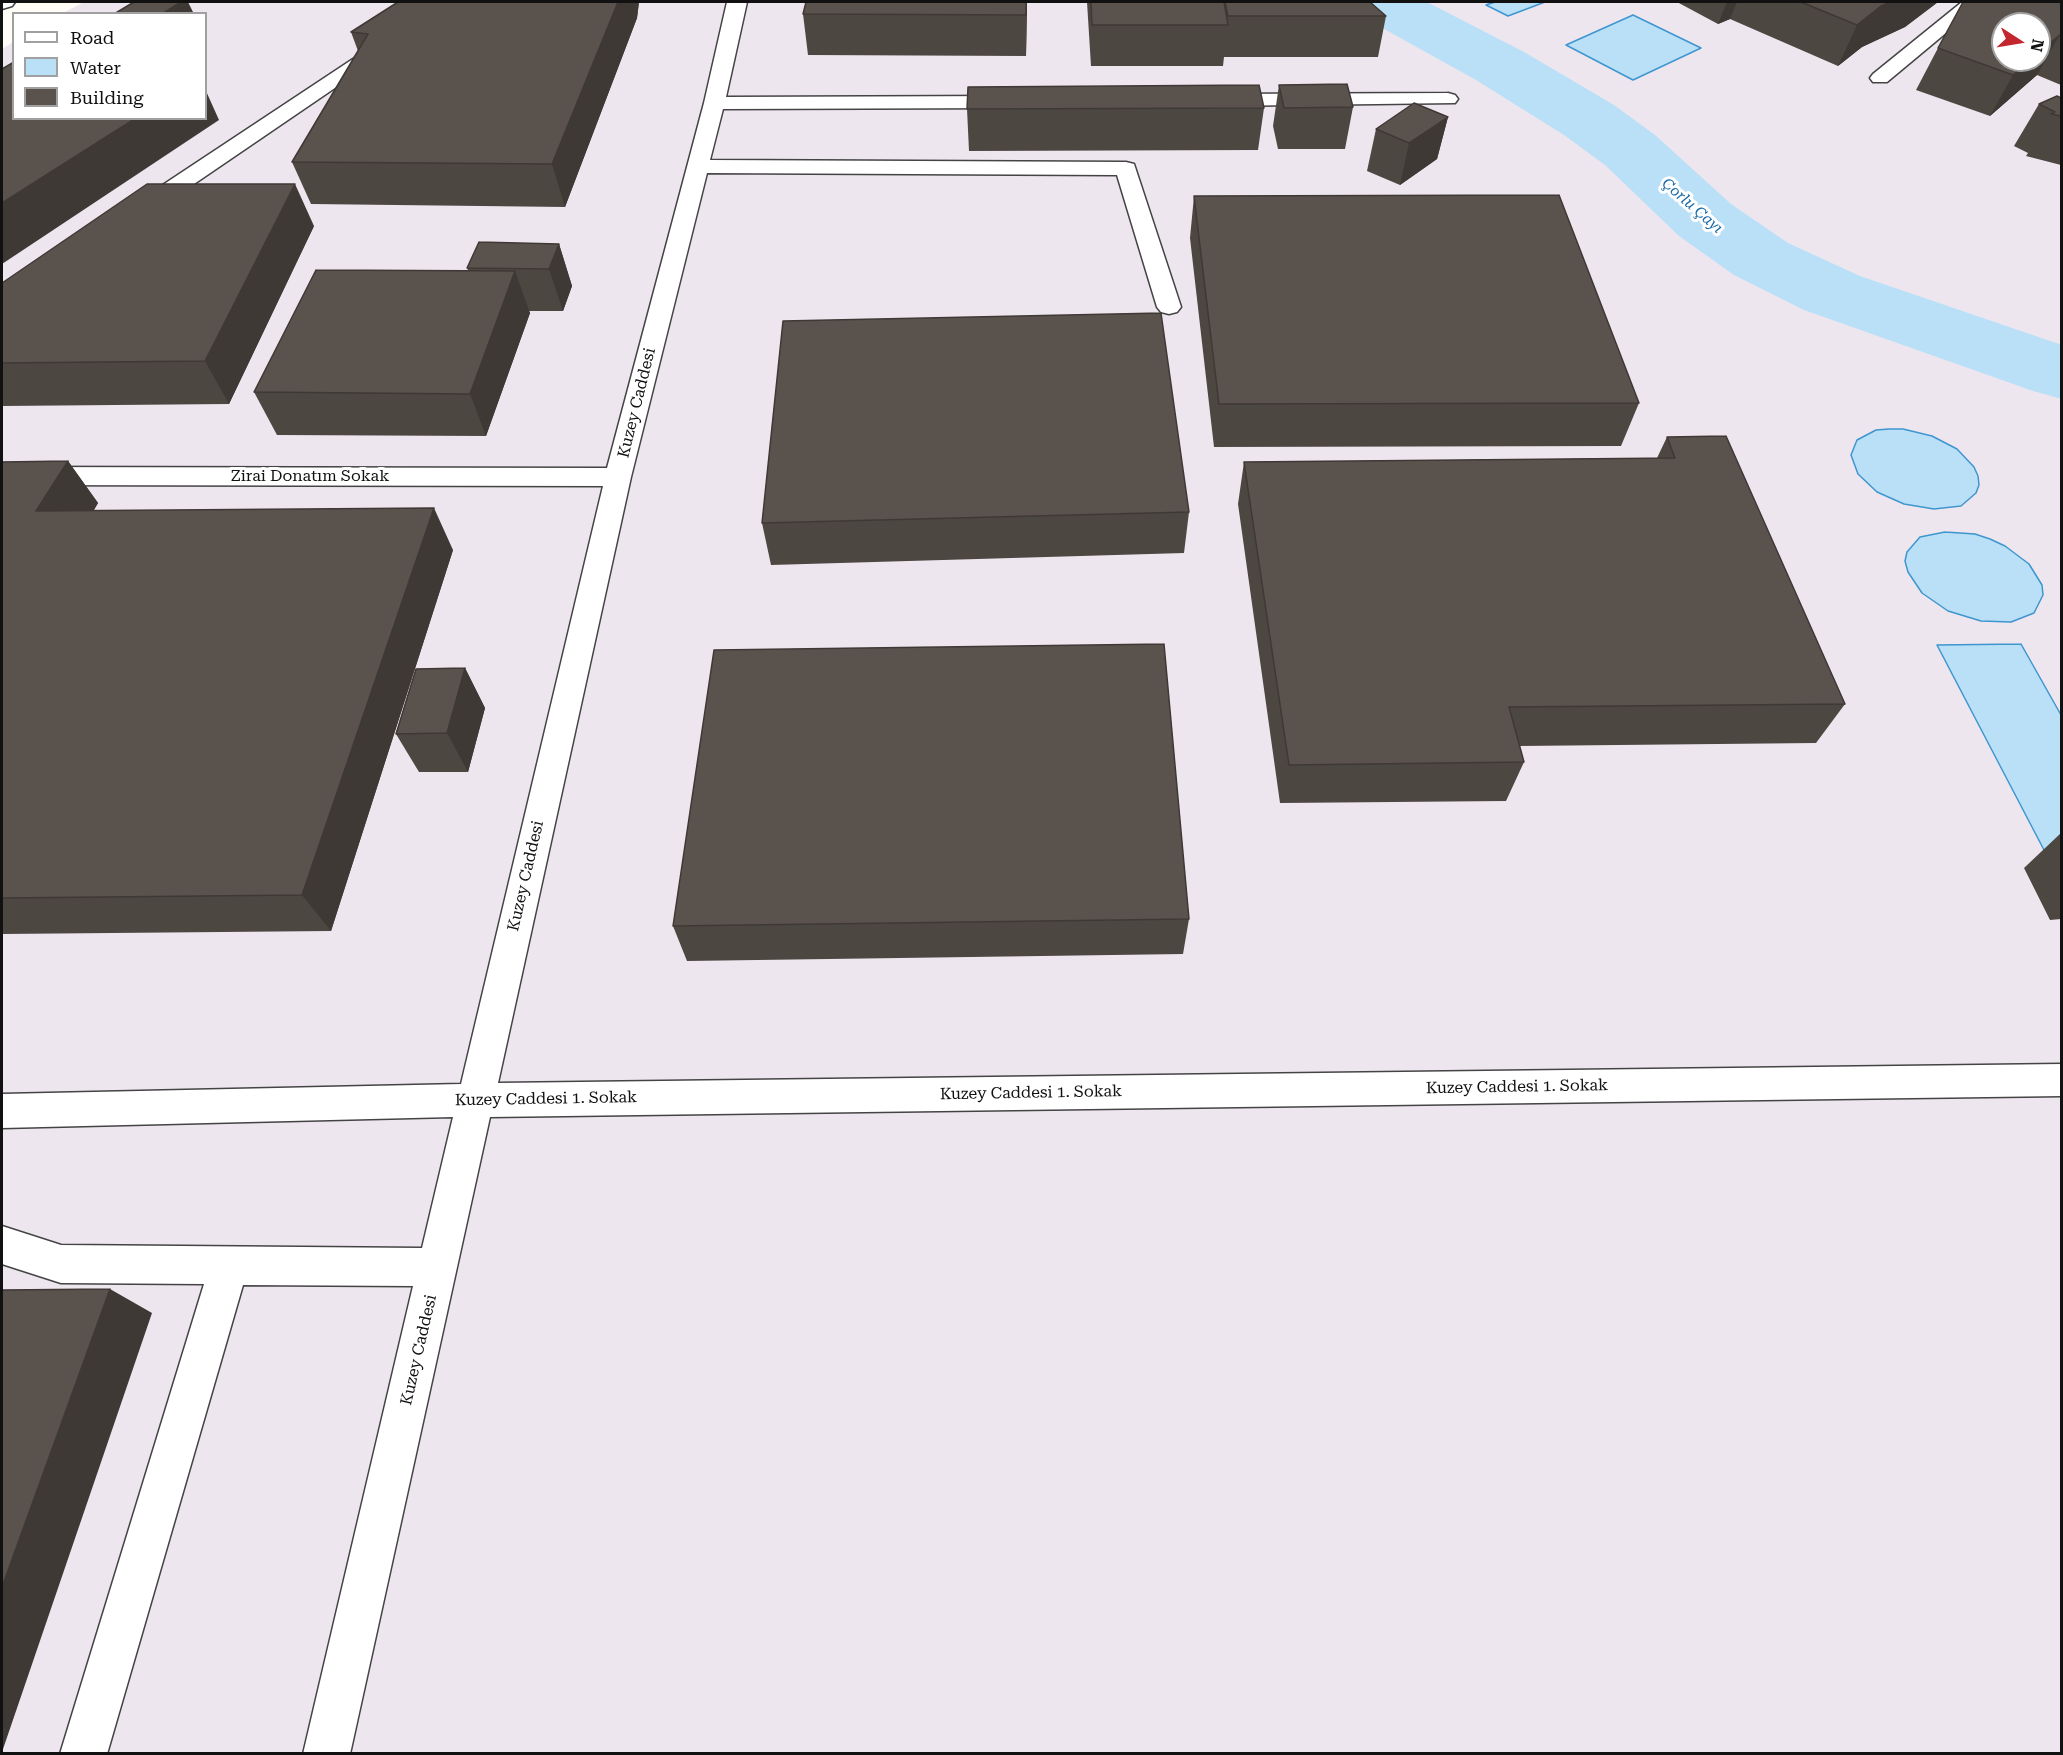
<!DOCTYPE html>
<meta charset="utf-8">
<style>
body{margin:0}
#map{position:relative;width:2063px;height:1755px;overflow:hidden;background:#fffdf5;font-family:"Roboto Serif",serif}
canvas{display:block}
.frame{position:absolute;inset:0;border:3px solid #111;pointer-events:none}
.legend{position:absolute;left:12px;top:12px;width:195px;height:108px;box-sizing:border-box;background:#fff;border:2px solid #a0a0a0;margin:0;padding:8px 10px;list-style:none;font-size:18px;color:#111}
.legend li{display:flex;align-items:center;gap:12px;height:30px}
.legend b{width:30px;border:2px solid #a0a0a0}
.north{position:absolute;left:1991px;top:12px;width:60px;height:60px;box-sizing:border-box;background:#fff;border:2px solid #a0a0a0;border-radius:50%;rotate:102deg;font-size:16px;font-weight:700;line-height:24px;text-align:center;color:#111}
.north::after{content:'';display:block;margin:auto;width:21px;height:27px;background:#c4262e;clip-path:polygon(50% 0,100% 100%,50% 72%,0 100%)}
</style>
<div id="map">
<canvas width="2063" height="1755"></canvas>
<div class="frame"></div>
<ul class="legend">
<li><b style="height:8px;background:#fff"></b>Road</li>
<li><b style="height:16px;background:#b9e0f7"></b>Water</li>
<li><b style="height:16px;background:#5a524d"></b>Building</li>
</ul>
<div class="north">N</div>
</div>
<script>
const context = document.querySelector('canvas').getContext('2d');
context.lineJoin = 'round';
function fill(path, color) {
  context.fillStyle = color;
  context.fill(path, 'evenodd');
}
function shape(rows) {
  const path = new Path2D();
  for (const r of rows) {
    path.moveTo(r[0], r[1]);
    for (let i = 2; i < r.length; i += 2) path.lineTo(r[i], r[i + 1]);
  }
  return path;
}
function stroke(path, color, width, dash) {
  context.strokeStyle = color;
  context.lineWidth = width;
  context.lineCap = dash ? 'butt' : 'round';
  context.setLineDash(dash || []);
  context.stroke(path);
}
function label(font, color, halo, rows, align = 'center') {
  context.font = font + ' "Roboto Serif",serif';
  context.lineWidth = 6;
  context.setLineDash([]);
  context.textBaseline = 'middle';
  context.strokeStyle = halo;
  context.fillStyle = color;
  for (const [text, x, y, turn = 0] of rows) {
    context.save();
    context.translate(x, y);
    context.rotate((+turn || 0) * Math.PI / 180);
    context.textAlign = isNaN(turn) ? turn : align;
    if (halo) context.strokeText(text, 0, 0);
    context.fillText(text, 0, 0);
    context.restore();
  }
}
const industrial = shape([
 [84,2,2061,2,2061,1753,2,1753,2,49,13,42,14,118,206,118,206,14,63,13],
 [2003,24,2039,24,2039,60,2003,60]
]);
const water = shape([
 [1495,2,1545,2,1508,16,1486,5,1495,2],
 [1633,15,1701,48,1633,80,1566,45,1633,15],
 [1889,429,1903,429,1932,436,1957,449,1974,467,1978,476,1979,485,1976,493,1961,506,1934,509,1904,504,1877,492,1858,474,1851,455,1857,440,1876,430,1889,429],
 [1945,532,1975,534,1990,539,2005,546,2029,564,2042,585,2043,595,2034,613,2011,622,1981,621,1948,611,1922,593,1908,572,1905,561,1907,552,1920,537,1945,532],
 [2021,644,2061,715,2061,849,2044,850,1937,645,2021,644]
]);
const river = shape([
 [1349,2,1427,2,1524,52,1614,105,1655,135,1731,204,1788,243,1860,276,2062,345,2062,399,2033,391,1804,310,1734,275,1679,236,1605,165,1564,135,1476,80,1359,15,1349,2]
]);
const minor = shape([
 [2,2,15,2,12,6,2,9,2,2],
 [439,2,461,2,150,214,142,216,134,214,131,209,134,204,439,2],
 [727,2,747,2,726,97,1011,96,1018,98,1021,102,1018,106,1011,108,723,109,710,160,1126,162,1134,164,1181,307,1177,312,1169,314,1161,312,1157,307,1117,175,707,173,631,477,498,1083,2062,1064,2062,1096,490,1117,350,1754,303,1754,413,1286,243,1285,107,1754,60,1754,204,1284,61,1283,2,1264,2,1226,61,1245,422,1248,453,1117,2,1128,2,1094,461,1084,603,486,2,485,2,467,607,468,704,103,727,2],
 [1962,2,1983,2,1887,82,1873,82,1870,78,1873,74,1962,2],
 [1448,93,1455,95,1458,99,1455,103,1219,106,1212,104,1209,100,1212,96,1219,94,1448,93]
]);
const wall = shape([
 [398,2,639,2,637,18,565,207,311,204,292,162,358,51,351,32],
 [806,2,1027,2,1026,56,808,55,803,14],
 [1087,2,1370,2,1386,16,1378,57,1224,57,1223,66,1091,66],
 [1677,2,1938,2,1905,27,1862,47,1838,66,1730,19,1718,24],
 [2061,2,2061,85,2037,75,1990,116,1916,90,1938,48],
 [1279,85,1353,107,1345,149,1278,149,1273,126],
 [2061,98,2061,165,2026,156,2028,153,2014,146,2039,104],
 [1264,108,1258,150,969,151,967,109],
 [1448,117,1437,159,1400,185,1367,171,1376,129],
 [1194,196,1639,403,1621,446,1214,447,1190,238],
 [314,226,229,404,2,406,2,283],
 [559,244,572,286,563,311,529,311,530,313,486,436,277,435,254,392,468,270,467,268],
 [1667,437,1845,704,1816,743,1519,746,1524,762,1506,801,1280,803,1238,504,1244,462,1657,458],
 [68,461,98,503,94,510,453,550,331,931,2,934,2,462],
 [1189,512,1184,553,771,565,762,523],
 [465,668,485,708,468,772,419,772,396,734],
 [2061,833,2061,919,2050,920,2024,868],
 [1189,919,1183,954,687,961,673,926]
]);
const shadedWall = shape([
 [181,2,188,2,194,14,162,14],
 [618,2,639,2,637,18,565,207,552,164],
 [1026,2,1027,2,1026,56],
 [1727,2,1737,2,1730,19,1718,24],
 [1891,2,1938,2,1905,27,1862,47,1838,66,1857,25,1881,6],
 [2061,33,2037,75,1990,116,2013,75,2030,60,2039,60,2039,52],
 [206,91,219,120,2,264,2,203,136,118,206,118],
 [1448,117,1437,159,1400,185,1409,143],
 [295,184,314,226,229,404,205,361],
 [559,244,572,286,563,311,549,269],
 [515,271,530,313,486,436,470,394],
 [68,461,98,503,68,552,36,511],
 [434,508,453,550,331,931,302,895],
 [465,668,485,708,468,772,447,733],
 [110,1289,152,1313,2,1752,2,1587]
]);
const building = shape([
 [134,2,181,2,162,14,114,14,134,2],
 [398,2,618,2,552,164,292,162,368,34,351,32,398,2],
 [806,2,1026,2,1026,15,803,14,806,2],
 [1091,2,1224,2,1228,25,1092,25,1091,2],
 [1225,2,1370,2,1386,16,1228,16,1225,2],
 [1801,2,1891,2,1881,6,1857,25,1801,2],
 [1963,2,2061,2,2061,34,2039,52,2039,24,2003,24,2003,60,2030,60,2013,75,1938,48,1963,2],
 [14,62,14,118,136,118,2,203,2,69,14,62],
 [1347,84,1353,107,1284,108,1279,85,1347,84],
 [1259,85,1264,108,967,109,968,87,1259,85],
 [2057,96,2061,98,2061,116,2051,114,2055,112,2039,104,2057,96],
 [1414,103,1448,117,1409,143,1376,129,1414,103],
 [147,184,295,184,205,361,2,363,2,283,147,184],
 [1559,195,1639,403,1219,404,1194,196,1559,195],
 [479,242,559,244,549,269,467,268,479,242],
 [316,270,515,271,470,394,254,392,316,270],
 [1161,313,1189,512,762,523,783,321,1161,313],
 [1726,436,1845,704,1509,707,1524,762,1289,765,1244,462,1675,458,1667,437,1726,436],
 [68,461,36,511,434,508,302,895,2,898,2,462,68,461],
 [1164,644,1189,919,673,926,714,650,1164,644],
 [465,668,447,733,396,734,416,669,465,668],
 [110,1289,2,1587,2,1290,110,1289]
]);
const farWaternames = [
 ["Çorlu Çayı",1692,206,41]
];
const streetNames = [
 ["Kuzey Caddesi",637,403,-76],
 ["Zirai Donatım Sokak",310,476],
 ["Kuzey Caddesi",526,876,-77],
 ["Kuzey Caddesi 1. Sokak",1517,1087,-1],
 ["Kuzey Caddesi 1. Sokak",1031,1093,-1],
 ["Kuzey Caddesi 1. Sokak",546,1099,-1],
 ["Kuzey Caddesi",419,1350,-77]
];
fill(industrial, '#eee6ef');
fill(water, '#b9e0f7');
stroke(water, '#3f96cf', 1.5);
fill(river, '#b9e0f7');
stroke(minor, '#444', 3);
fill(minor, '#fff');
fill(wall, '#4d4742');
fill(shadedWall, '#3f3936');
fill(building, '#5a524d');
stroke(building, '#3f3936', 1.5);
label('italic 15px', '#1768a6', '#fff', farWaternames);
label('16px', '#111', '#fff', streetNames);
</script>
